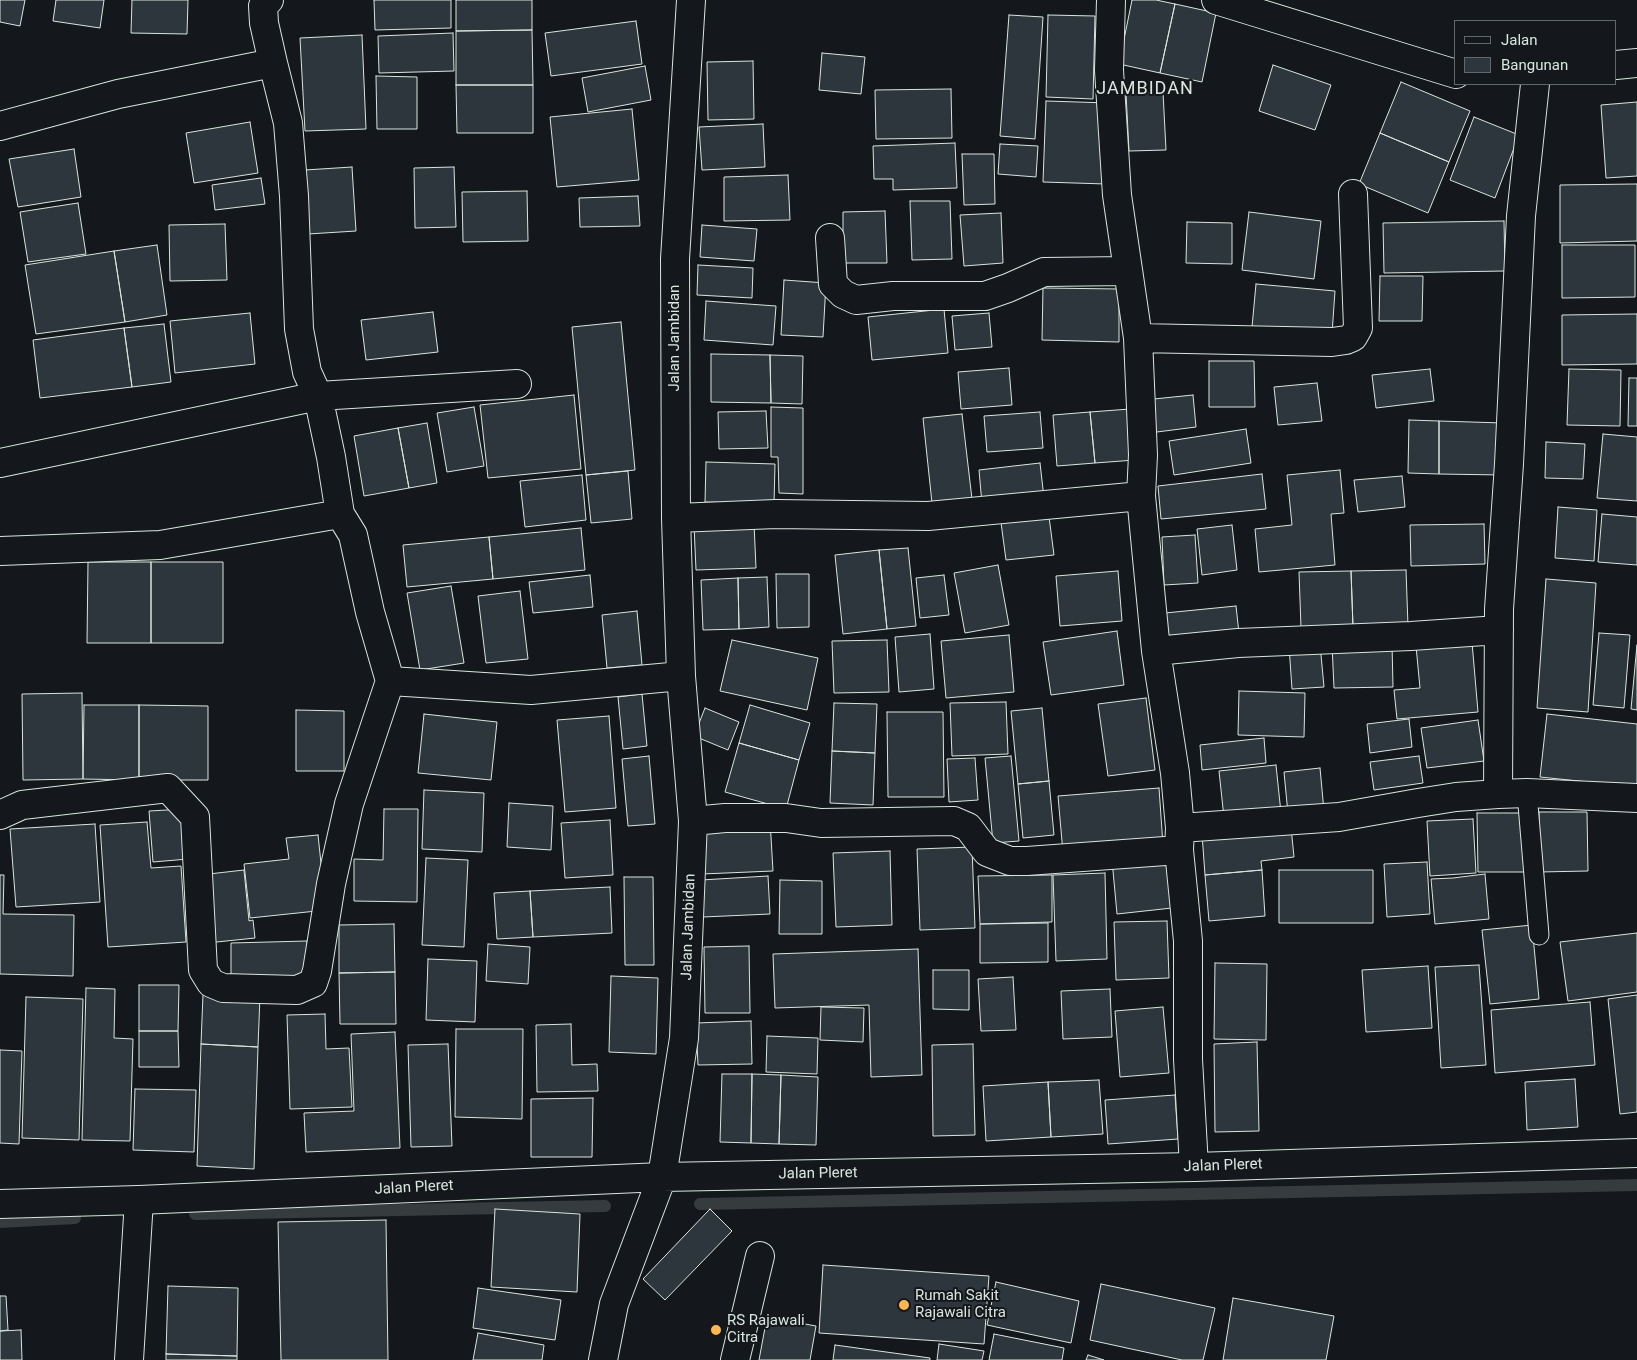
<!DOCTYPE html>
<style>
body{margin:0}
#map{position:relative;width:1637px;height:1360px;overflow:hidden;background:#14181c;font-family:Roboto,sans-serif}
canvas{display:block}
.legend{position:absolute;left:1454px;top:20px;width:162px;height:65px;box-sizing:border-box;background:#14181c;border:1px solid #626a69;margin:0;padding:6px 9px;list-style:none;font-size:15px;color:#d8e6dc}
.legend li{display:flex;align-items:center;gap:10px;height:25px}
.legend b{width:25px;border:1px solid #626a69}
</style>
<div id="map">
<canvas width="1637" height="1360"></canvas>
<ul class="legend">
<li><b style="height:6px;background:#14181c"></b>Jalan</li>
<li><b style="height:14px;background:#2c363c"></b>Bangunan</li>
</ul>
</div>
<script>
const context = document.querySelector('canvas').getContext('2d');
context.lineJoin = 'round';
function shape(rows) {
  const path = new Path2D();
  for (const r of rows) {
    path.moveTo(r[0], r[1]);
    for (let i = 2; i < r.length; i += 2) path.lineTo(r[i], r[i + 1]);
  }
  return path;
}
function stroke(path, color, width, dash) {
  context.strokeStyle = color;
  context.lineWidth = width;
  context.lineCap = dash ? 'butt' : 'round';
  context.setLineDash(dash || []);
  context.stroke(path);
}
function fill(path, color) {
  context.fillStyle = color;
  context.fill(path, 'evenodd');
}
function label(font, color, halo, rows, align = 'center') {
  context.font = font + ' Roboto,sans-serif';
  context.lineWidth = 4;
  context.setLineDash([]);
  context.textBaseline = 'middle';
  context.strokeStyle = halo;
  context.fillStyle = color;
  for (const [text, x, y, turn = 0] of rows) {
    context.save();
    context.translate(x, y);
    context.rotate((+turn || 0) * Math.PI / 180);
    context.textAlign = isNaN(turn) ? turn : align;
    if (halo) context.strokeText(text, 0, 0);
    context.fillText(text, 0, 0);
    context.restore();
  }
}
const stream = shape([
 [700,1204,1637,1185],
 [195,1214,605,1206],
 [0,1222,75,1218]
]);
const building = shape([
 [0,0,25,0,20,26,0,22,0,0],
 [56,0,104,0,100,28,53,21,56,0],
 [132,0,188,0,187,34,131,33,132,0],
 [374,0,451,0,451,28,375,30,374,0],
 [456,0,532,0,532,30,456,31,456,0],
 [1132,0,1156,0,1175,4,1160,73,1119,64,1132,0],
 [1175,4,1216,13,1202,82,1160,73,1175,4],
 [1009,15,1043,17,1035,139,1000,136,1009,15],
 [1048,15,1095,16,1093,99,1046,97,1048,15],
 [636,21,642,64,551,76,545,33,636,21],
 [532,30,533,85,456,85,456,31,532,30],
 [453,33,454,71,379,73,378,36,453,33],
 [362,35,366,129,305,131,300,38,362,35],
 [822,53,865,57,861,94,819,90,822,53],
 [753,61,754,119,708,120,707,62,753,61],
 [1273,65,1331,85,1315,130,1259,111,1273,65],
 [645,66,651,100,588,112,582,78,645,66],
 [376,76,417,77,417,129,377,129,376,76],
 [1401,82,1470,111,1449,162,1380,133,1401,82],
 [456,85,533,85,533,133,457,133,456,85],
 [951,89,952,138,876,139,875,90,951,89],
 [1163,92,1166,150,1129,151,1126,93,1163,92],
 [1046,101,1109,103,1106,184,1043,182,1046,101],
 [1637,102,1637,176,1606,178,1601,105,1637,102],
 [632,109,639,180,557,187,550,117,632,109],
 [1474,117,1519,135,1495,198,1450,180,1474,117],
 [250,122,258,173,194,183,186,133,250,122],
 [763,124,765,167,702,170,699,127,763,124],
 [1380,133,1449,162,1428,213,1359,184,1380,133],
 [955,143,957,188,893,190,893,179,874,179,873,146,955,143],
 [1000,144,1038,146,1036,177,998,174,1000,144],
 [74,149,81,197,18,207,9,159,74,149],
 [962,154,994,154,995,204,964,205,962,154],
 [352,167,356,231,308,234,305,170,352,167],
 [454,167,456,227,415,228,414,168,454,167],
 [788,175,790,220,724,221,724,177,788,175],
 [261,178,265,204,215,210,212,185,261,178],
 [1637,184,1637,241,1560,243,1560,185,1637,184],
 [527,191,528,241,463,242,462,192,527,191],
 [638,196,640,226,580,227,579,198,638,196],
 [910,201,950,201,952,259,912,260,910,201],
 [78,203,86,254,28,262,20,212,78,203],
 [885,211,887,263,843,263,843,212,885,211],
 [1249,212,1321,221,1314,279,1242,270,1249,212],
 [1001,213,1003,263,964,266,960,215,1001,213],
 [1504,221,1505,271,1384,273,1383,223,1504,221],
 [1187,222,1232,223,1232,264,1186,263,1187,222],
 [225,224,227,280,170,281,169,225,225,224],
 [702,225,757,229,754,261,700,257,702,225],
 [157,245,167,315,125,322,114,251,157,245],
 [1562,245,1635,245,1635,297,1562,298,1562,245],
 [114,251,125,322,36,334,25,265,114,251],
 [698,265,753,268,752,298,697,295,698,265],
 [1380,276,1423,276,1422,321,1379,321,1380,276],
 [784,280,826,283,823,337,781,335,784,280],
 [1256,284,1335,291,1332,334,1252,327,1256,284],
 [1043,288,1119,289,1119,342,1042,340,1043,288],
 [706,301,776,306,773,345,704,340,706,301],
 [944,309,948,353,872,360,868,317,944,309],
 [433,312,438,352,366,360,361,320,433,312],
 [250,313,255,364,175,373,170,321,250,313],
 [989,313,992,347,955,350,952,316,989,313],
 [1637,314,1637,364,1562,365,1562,315,1637,314],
 [621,322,635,470,586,475,572,327,621,322],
 [164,324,171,382,132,387,124,328,164,324],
 [124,328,132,387,40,398,33,340,124,328],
 [711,354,770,355,771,403,711,402,711,354],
 [770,355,803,356,802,404,771,403,770,355],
 [1209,361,1254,361,1255,407,1209,407,1209,361],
 [1009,368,1012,405,961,409,958,372,1009,368],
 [1430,369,1434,401,1376,408,1372,375,1430,369],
 [1569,369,1621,370,1620,426,1567,425,1569,369],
 [1629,378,1637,378,1637,426,1628,426,1629,378],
 [1317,383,1322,421,1278,425,1274,387,1317,383],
 [574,395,581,469,488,478,480,405,574,395],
 [1193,395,1196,427,1149,433,1144,400,1193,395],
 [474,407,484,466,447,472,437,413,474,407],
 [771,407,803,408,803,494,779,493,778,457,771,457,771,407],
 [1130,409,1135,460,1095,463,1090,412,1130,409],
 [766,411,768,448,719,449,718,412,766,411],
 [1040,412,1043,448,987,452,984,416,1040,412],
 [1090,412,1095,463,1057,466,1053,415,1090,412],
 [962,414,972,499,932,503,923,418,962,414],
 [1409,420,1439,421,1439,474,1408,473,1409,420],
 [1439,421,1503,423,1502,475,1439,474,1439,421],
 [427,423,437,483,409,488,398,428,427,423],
 [398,428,409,488,364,496,354,436,398,428],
 [1246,429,1251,463,1174,475,1169,441,1246,429],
 [1603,434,1637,437,1637,501,1597,498,1603,434],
 [1546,442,1585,444,1583,479,1545,478,1546,442],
 [706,462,775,464,774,504,705,502,706,462],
 [1040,463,1044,498,982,504,979,470,1040,463],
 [1340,470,1344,513,1331,514,1335,565,1259,572,1255,529,1292,525,1287,475,1340,470],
 [628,471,632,519,591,523,586,475,628,471],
 [1262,474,1266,509,1161,519,1158,486,1262,474],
 [582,475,586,520,525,527,520,481,582,475],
 [1402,476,1405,507,1358,512,1354,480,1402,476],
 [1558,507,1597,510,1594,561,1555,558,1558,507],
 [1048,509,1054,555,1006,560,1000,515,1048,509],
 [1602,514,1637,517,1637,565,1598,562,1602,514],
 [754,523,756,568,696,570,694,525,754,523],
 [1484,524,1485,564,1411,566,1410,525,1484,524],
 [1232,525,1237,570,1202,575,1197,529,1232,525],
 [581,528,585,570,493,579,489,537,581,528],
 [1195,535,1198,583,1164,585,1162,537,1195,535],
 [489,537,493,579,407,587,403,545,489,537],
 [908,548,916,626,887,629,879,550,908,548],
 [879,550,887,629,843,634,835,555,879,550],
 [88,562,151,562,151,643,87,643,88,562],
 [151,562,223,562,223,643,151,643,151,562],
 [998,565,1009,625,965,633,954,573,998,565],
 [1406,570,1408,626,1353,627,1351,571,1406,570],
 [1118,571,1122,621,1060,626,1056,576,1118,571],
 [1351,571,1353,627,1301,628,1299,572,1351,571],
 [776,574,809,574,809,627,777,628,776,574],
 [590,575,593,607,533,613,529,582,590,575],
 [944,575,949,615,920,618,916,578,944,575],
 [767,577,769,627,739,629,738,578,767,577],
 [738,578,739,629,703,630,701,580,738,578],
 [1546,579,1596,583,1588,712,1537,708,1546,579],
 [451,586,464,663,420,670,407,593,451,586],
 [520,591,528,659,486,663,478,596,520,591],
 [1236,606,1239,633,1167,639,1165,613,1236,606],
 [637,611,642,665,607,668,602,615,637,611],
 [1117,631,1124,685,1051,695,1043,642,1117,631],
 [1599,633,1630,635,1624,708,1593,705,1599,633],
 [930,634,934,689,899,692,895,637,930,634],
 [1009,635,1014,692,946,698,941,641,1009,635],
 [732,640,818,658,807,710,720,691,732,640],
 [887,640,889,692,834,693,832,641,887,640],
 [1472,642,1478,712,1397,719,1394,690,1420,688,1416,646,1472,642],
 [1392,643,1393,687,1334,688,1332,645,1392,643],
 [1320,644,1324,687,1292,689,1289,646,1320,644],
 [1637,645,1637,710,1631,709,1637,645],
 [1239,691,1305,693,1304,737,1238,735,1239,691],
 [82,693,83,779,23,780,22,694,82,693],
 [642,694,647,746,623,749,618,697,642,694],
 [1146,698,1155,770,1108,776,1098,704,1146,698],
 [1006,702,1008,754,952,756,950,703,1006,702],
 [834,703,877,704,875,753,832,751,834,703],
 [84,705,139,705,139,780,83,779,84,705],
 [139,705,208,706,208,780,139,780,139,705],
 [750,705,810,723,799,760,739,743,750,705],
 [705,708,739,722,728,750,694,736,705,708],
 [1042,708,1049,781,1018,784,1011,711,1042,708],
 [296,710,344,711,344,771,296,771,296,710],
 [887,712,943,712,944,797,888,797,887,712],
 [424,714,497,722,491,780,418,773,424,714],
 [1547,714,1637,724,1637,787,1540,777,1547,714],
 [609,716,616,808,565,812,557,720,609,716],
 [1409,719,1412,747,1370,753,1367,724,1409,719],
 [1478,720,1484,761,1427,768,1421,728,1478,720],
 [1264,738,1266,763,1202,770,1200,745,1264,738],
 [739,743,799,760,786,809,725,792,739,743],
 [832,751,875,753,873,805,830,803,832,751],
 [649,756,655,824,628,826,622,759,649,756],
 [1011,756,1019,841,993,843,985,758,1011,756],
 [1419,756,1423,783,1374,790,1370,762,1419,756],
 [975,758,978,800,949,802,947,759,975,758],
 [1276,765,1281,813,1224,818,1219,771,1276,765],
 [1320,768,1324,811,1288,814,1284,772,1320,768],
 [1049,781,1054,835,1023,838,1018,784,1049,781],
 [1159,788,1163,845,1063,853,1058,796,1159,788],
 [424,790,484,793,482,852,422,849,424,790],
 [509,803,553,806,551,850,507,847,509,803],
 [185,809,188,859,153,862,149,811,185,809],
 [384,809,418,809,417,902,354,901,354,859,383,860,384,809],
 [1539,812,1587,812,1588,871,1539,872,1539,812],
 [1477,813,1520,813,1525,872,1478,872,1477,813],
 [1473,819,1476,873,1430,876,1427,821,1473,819],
 [610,820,613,875,565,878,561,823,610,820],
 [770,820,773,871,702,874,699,824,770,820],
 [147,822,151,868,181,866,186,942,108,947,100,825,147,822],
 [95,824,100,902,16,907,10,829,95,824],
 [1291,827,1294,857,1261,861,1262,870,1205,875,1202,834,1291,827],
 [318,835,326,910,250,918,244,864,289,859,286,838,318,835],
 [972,847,975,928,920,930,917,849,972,847],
 [890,851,892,925,836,927,833,853,890,851],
 [1167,855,1172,908,1117,914,1112,860,1167,855],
 [426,858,468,860,464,947,422,945,426,858],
 [1427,862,1430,914,1387,917,1384,864,1427,862],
 [244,870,249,921,253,920,255,938,207,943,200,875,244,870],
 [1262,870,1265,916,1209,921,1205,875,1262,870],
 [1279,870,1373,870,1373,923,1279,923,1279,870],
 [1105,873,1107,959,1056,961,1053,875,1105,873],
 [1485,874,1489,919,1435,924,1431,879,1453,878,1485,874],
 [0,875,4,875,3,914,74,915,73,976,0,974,0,875],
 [1052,875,1052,922,980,924,978,876,1052,875],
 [768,876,770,914,703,917,701,880,768,876],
 [624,877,653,877,654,965,625,965,624,877],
 [780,880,822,881,822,934,779,934,780,880],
 [610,887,612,933,533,937,530,891,610,887],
 [530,891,533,937,497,939,494,893,530,891],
 [1167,921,1169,978,1116,980,1114,922,1167,921],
 [1048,923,1048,962,980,963,980,924,1048,923],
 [394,924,395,972,339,973,339,925,394,924],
 [1532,925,1539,999,1490,1004,1482,930,1532,925],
 [1637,933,1637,992,1568,1001,1560,942,1637,933],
 [307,941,309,981,231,982,231,943,307,941],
 [488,944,530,947,528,984,486,981,488,944],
 [749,946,750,1013,705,1013,704,947,749,946],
 [918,949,922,1075,871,1077,869,1005,775,1008,773,954,918,949],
 [428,959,477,961,475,1022,426,1020,428,959],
 [1215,963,1267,964,1266,1040,1214,1039,1215,963],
 [1479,965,1486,1065,1441,1068,1435,967,1479,965],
 [1428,966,1432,1028,1366,1032,1362,970,1428,966],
 [933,970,969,970,969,1010,933,1009,933,970],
 [395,972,396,1024,340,1024,339,973,395,972],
 [611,976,658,978,656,1054,609,1052,611,976],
 [1013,977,1016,1030,981,1031,978,979,1013,977],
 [139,985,179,985,178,1031,139,1031,139,985],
 [86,988,115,989,114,1038,133,1039,130,1141,82,1140,86,988],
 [1110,989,1112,1037,1063,1039,1061,991,1110,989],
 [203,994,260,996,258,1047,201,1044,203,994],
 [1637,995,1637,1112,1620,1114,1608,999,1637,995],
 [26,997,83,999,79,1140,22,1138,26,997],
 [1590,1002,1595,1065,1495,1073,1491,1010,1590,1002],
 [821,1007,864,1008,863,1042,820,1040,821,1007],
 [1163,1007,1169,1073,1120,1077,1115,1011,1163,1007],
 [325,1014,326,1049,349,1048,352,1107,290,1109,287,1015,325,1014],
 [751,1021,752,1064,698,1065,696,1023,751,1021],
 [571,1024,572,1065,597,1064,598,1091,537,1092,536,1025,571,1024],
 [456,1029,523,1029,522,1119,455,1117,456,1029],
 [139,1031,178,1031,179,1067,139,1067,139,1031],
 [395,1032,400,1148,306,1152,304,1113,354,1111,351,1034,395,1032],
 [767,1036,818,1038,817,1074,766,1072,767,1036],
 [1257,1042,1259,1131,1215,1132,1214,1044,1257,1042],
 [201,1044,258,1047,254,1169,197,1166,201,1044],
 [448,1044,452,1146,411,1147,408,1045,448,1044],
 [973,1044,975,1135,933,1136,932,1045,973,1044],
 [0,1050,22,1051,19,1144,0,1143,0,1050],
 [722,1074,752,1074,751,1143,720,1142,722,1074],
 [752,1074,781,1075,779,1144,751,1143,752,1074],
 [781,1075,818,1077,816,1145,779,1144,781,1075],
 [1575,1079,1578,1127,1527,1130,1525,1082,1575,1079],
 [1099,1080,1103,1134,1051,1137,1048,1082,1099,1080],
 [1048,1082,1051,1137,986,1141,983,1086,1048,1082],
 [135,1089,196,1090,194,1152,133,1150,135,1089],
 [1175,1095,1178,1139,1108,1144,1105,1100,1175,1095],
 [593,1098,592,1157,531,1157,531,1099,593,1098],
 [495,1209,580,1214,577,1292,491,1287,495,1209],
 [710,1209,732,1231,665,1300,643,1279,710,1209],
 [386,1220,388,1360,281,1360,278,1222,386,1220],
 [823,1265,989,1276,984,1344,819,1333,823,1265],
 [996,1282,1079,1301,1071,1343,987,1325,996,1282],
 [1101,1284,1215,1308,1203,1360,1182,1360,1090,1340,1101,1284],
 [168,1286,238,1288,237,1356,166,1354,168,1286],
 [478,1288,561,1300,555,1340,473,1328,478,1288],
 [0,1296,6,1296,8,1330,0,1331,0,1296],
 [1233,1298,1334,1316,1326,1360,1223,1360,1233,1298],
 [767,1317,816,1326,810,1360,759,1360,767,1317],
 [21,1330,22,1360,0,1360,0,1331,21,1330],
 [478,1333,544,1345,542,1360,473,1360,478,1333],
 [994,1334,1064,1348,1062,1360,989,1360,994,1334],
 [939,1344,984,1351,982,1360,937,1360,939,1344],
 [835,1345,930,1358,930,1360,833,1360,835,1345],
 [166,1354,237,1356,237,1360,166,1360,166,1354],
 [1088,1355,1104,1360,1086,1360,1088,1355]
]);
const lane = shape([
 [1527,793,1539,935]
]);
const street = shape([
 [1111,0,1109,70,1117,195,1138,338,1143,455,1141,496,1156,651,1175,773,1180,828,1179,850,1188,941,1188,1059,1194,1167],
 [1216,0,1456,74],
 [1616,65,1637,63],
 [0,126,118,94,273,63,264,23,263,6,269,0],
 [830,238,833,284,843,294,856,300,893,296,985,296,1008,288,1044,272,1127,271],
 [1138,338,1332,342,1346,340,1353,337,1358,328,1353,194],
 [0,463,318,396,517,384],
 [676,518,776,514,928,516,1141,496],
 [0,551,160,545,340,514],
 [1156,651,1238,643,1411,636,1499,630],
 [390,681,531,690,681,676],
 [1498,794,1499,609,1509,464,1521,216,1535,84],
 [0,815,22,805,168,788,195,817,203,970,211,983,223,988,297,990,313,983,317,971,331,884,349,804,390,681,370,612,353,535,340,514,331,457,318,396,307,372,299,329,294,196,288,123,273,63],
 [693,821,725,818,786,818,821,823,954,821,968,827,987,852,1010,861,1027,861,1179,850],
 [1180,828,1339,817,1418,803,1456,797,1498,794,1527,793,1637,798],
 [662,1177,684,1038,693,821,681,676,676,518,675,259,691,0],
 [129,1360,139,1200],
 [735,1360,760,1256]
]);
const secondary = shape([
 [0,1204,139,1200,662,1177,1194,1167,1637,1153],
 [603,1360,614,1304,662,1177]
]);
const markers = [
 [904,1305,6,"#ffb74d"],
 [716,1330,6,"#ffb74d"]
];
const streetNames = [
 ["Jalan Jambidan",675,338,-90],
 ["Jalan Jambidan",689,927,-88],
 ["Jalan Pleret",1223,1166,-2],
 ["Jalan Pleret",818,1174,-1],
 ["Jalan Pleret",414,1188,-3]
];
const poiNames = [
 ["Rumah Sakit",915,1296],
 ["Rajawali Citra",915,1313],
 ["RS Rajawali",727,1321],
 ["Citra",727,1338]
];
const quarterNames = [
 ["JAMBIDAN",1145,89]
];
stroke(stream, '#363b3e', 12);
fill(building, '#2c363c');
stroke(building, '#d8e6dc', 1);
stroke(lane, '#d8e6dc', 21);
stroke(street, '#d8e6dc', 30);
stroke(secondary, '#d8e6dc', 30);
stroke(lane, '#14181c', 19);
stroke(street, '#14181c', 28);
stroke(secondary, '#14181c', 28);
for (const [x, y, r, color] of markers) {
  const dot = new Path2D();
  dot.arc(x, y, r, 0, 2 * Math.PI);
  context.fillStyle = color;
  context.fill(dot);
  stroke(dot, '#14181c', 2);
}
label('15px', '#d8e6dc', '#14181c', streetNames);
label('15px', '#d8e6dc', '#14181c', poiNames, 'left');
context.letterSpacing = '1px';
label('18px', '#d8e6dc', '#14181c', quarterNames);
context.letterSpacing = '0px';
</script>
